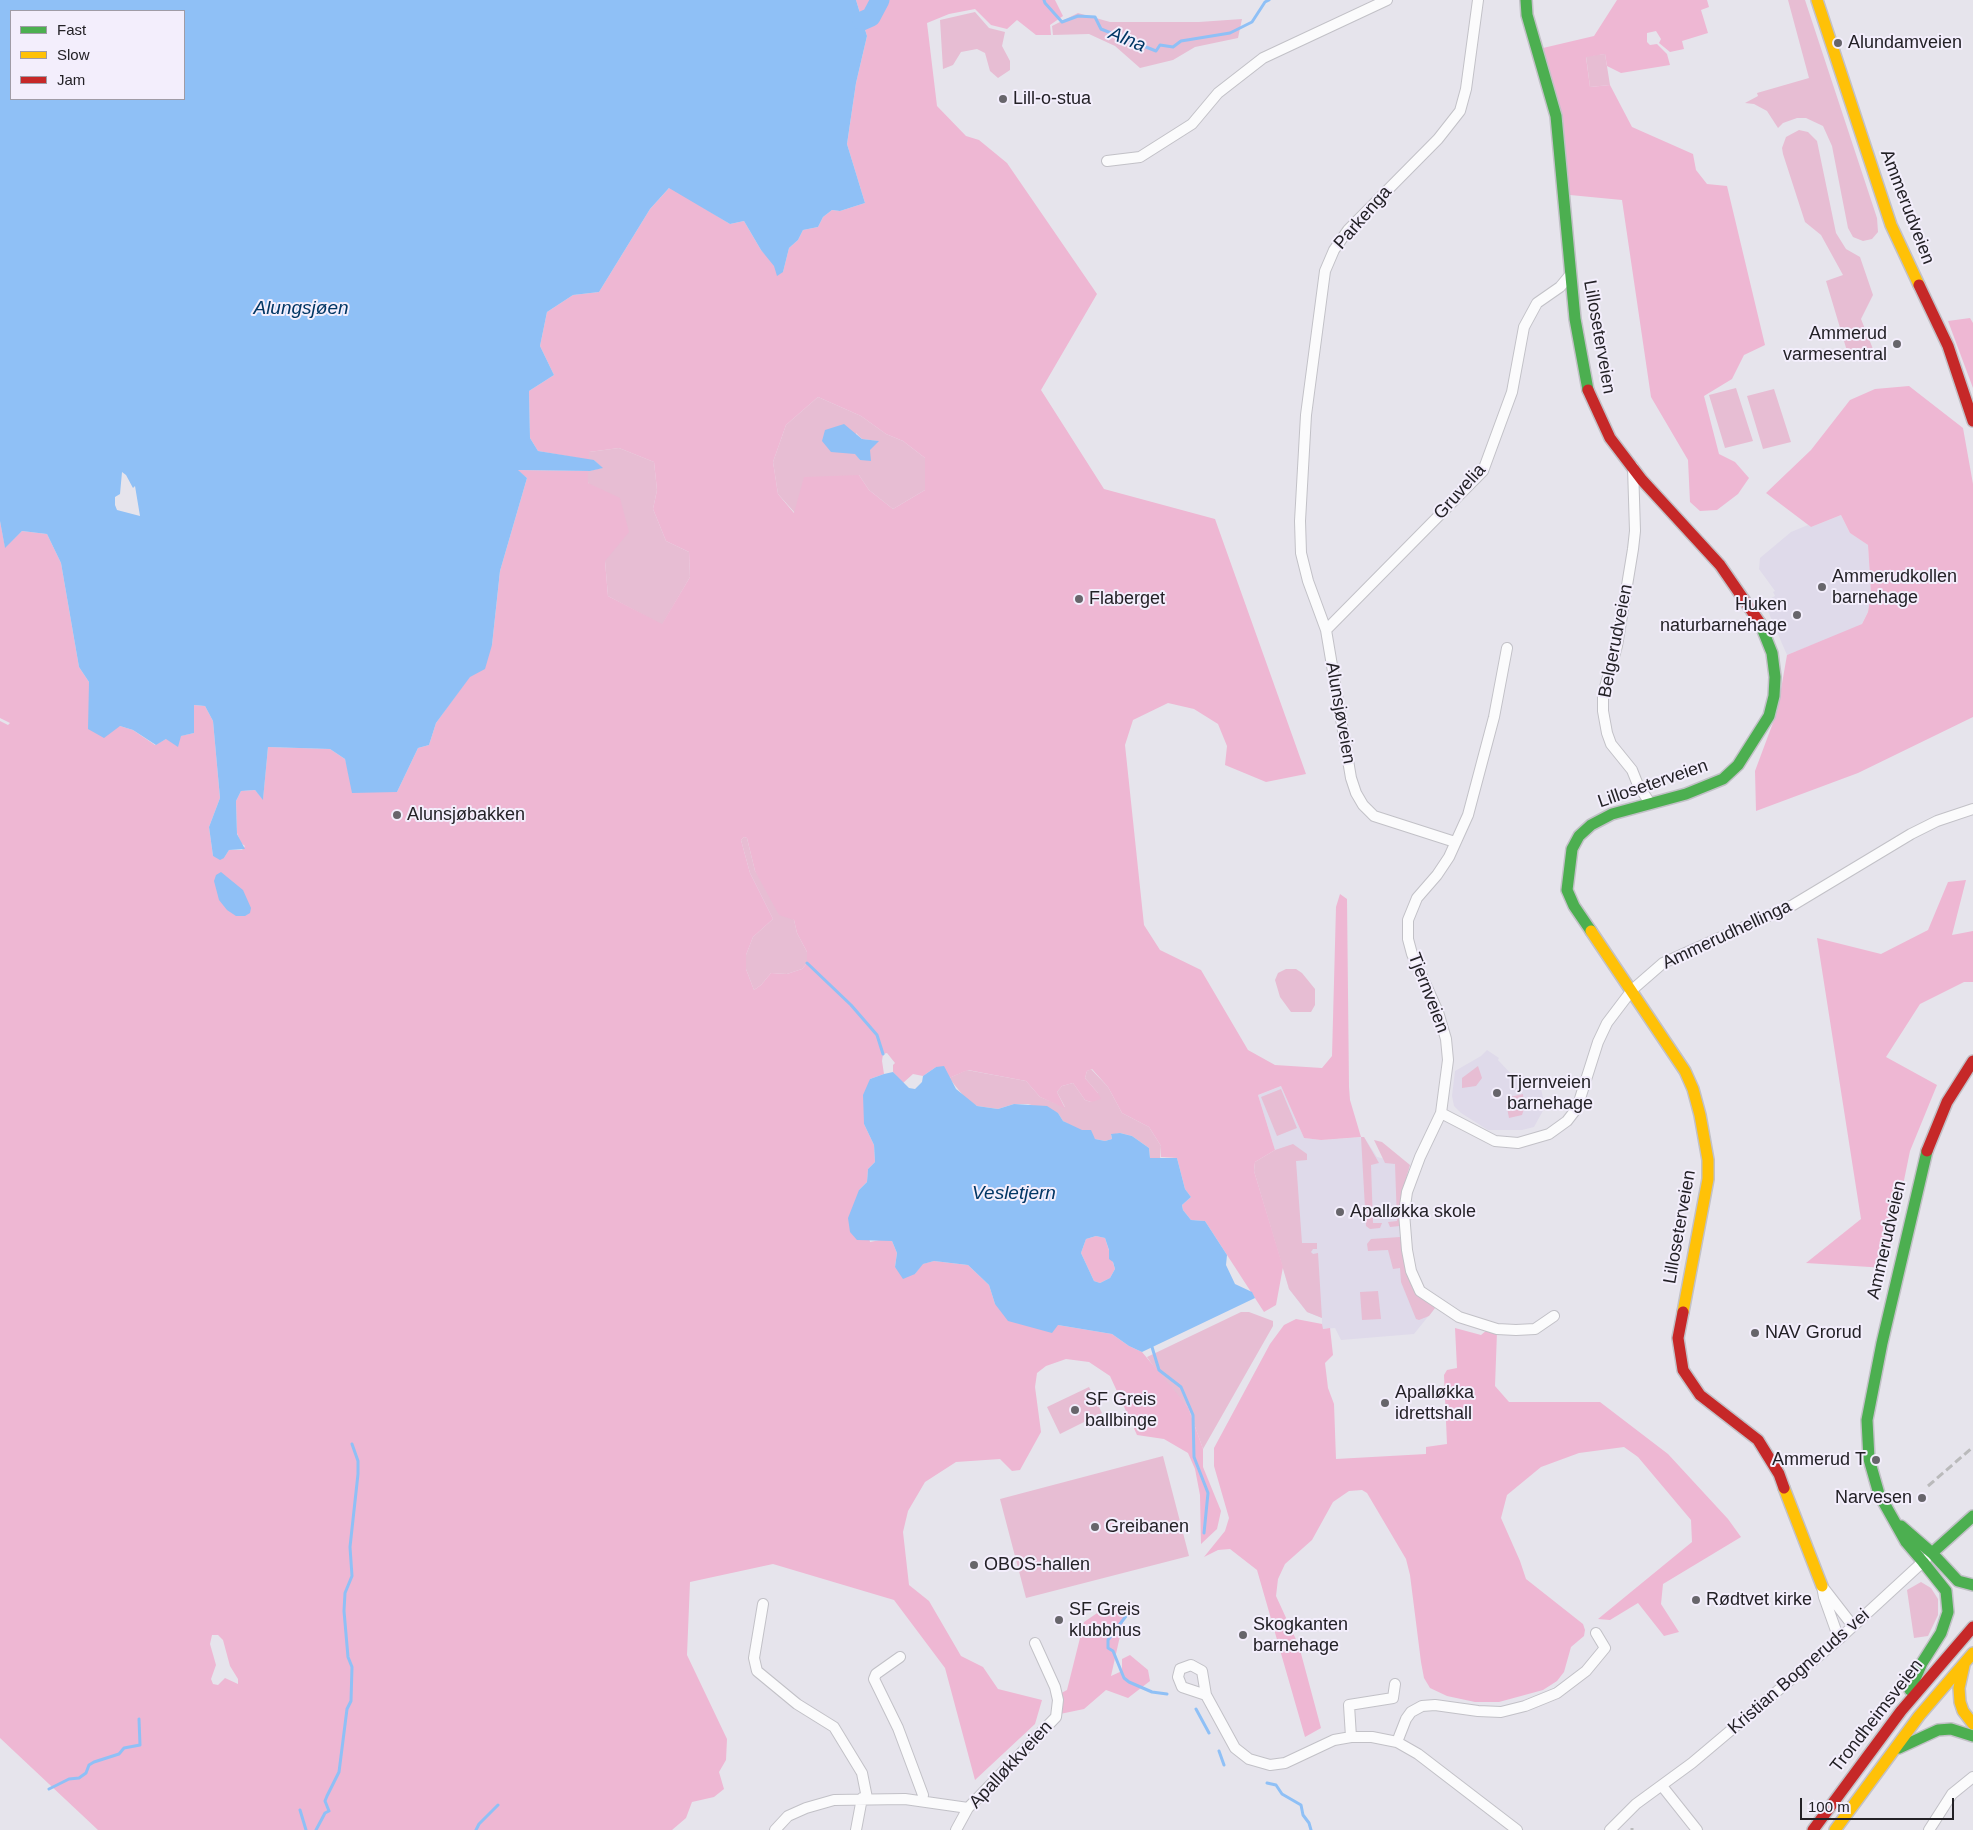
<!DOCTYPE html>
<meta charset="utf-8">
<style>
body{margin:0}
#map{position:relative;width:1973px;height:1830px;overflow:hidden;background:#e6e4ec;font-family:Arial,sans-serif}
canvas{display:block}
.legend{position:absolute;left:10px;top:10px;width:175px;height:90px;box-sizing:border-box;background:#f3eefc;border:1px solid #a09ca6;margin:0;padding:6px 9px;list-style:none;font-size:15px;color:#232126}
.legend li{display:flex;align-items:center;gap:10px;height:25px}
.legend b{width:25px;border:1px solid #a09ca6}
.scale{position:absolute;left:1800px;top:1798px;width:154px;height:22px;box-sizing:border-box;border:2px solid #232126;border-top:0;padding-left:6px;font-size:15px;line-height:18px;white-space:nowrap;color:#232126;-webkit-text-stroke:4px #f3eefc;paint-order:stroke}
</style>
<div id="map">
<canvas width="1973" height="1830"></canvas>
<ul class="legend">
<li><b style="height:6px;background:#4caf50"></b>Fast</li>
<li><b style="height:6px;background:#ffc107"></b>Slow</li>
<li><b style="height:6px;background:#c62828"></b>Jam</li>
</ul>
<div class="scale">100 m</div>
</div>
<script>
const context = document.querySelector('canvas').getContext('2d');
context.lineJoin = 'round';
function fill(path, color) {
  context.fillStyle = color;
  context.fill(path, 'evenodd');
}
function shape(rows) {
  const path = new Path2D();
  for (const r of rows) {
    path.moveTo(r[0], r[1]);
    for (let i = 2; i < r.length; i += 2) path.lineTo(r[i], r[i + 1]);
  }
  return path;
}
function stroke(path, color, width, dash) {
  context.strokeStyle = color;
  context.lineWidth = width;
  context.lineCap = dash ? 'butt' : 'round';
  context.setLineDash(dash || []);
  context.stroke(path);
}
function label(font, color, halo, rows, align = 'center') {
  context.font = font + ' Arial,sans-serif';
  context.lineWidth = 4;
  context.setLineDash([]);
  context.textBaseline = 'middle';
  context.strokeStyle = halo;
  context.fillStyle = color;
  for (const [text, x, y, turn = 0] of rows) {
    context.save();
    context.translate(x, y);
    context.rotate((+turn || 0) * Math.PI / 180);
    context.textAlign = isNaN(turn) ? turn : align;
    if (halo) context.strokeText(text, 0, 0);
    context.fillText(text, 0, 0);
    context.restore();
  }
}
const built = shape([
 [1841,515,1850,533,1868,545,1871,593,1868,612,1862,624,1856,628,1787,655,1764,602,1775,596,1773,592,1775,591,1759,569,1760,558,1791,532,1808,525,1811,527],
 [1487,1050,1499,1058,1498,1060,1514,1077,1527,1076,1540,1084,1545,1107,1534,1127,1522,1130,1488,1130,1461,1113,1454,1106,1452,1096,1455,1071,1481,1056],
 [1281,1086,1304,1138,1321,1140,1364,1137,1377,1157,1410,1165,1403,1189,1400,1217,1400,1238,1404,1259,1428,1301,1435,1308,1414,1334,1341,1340,1335,1328,1322,1329,1322,1318,1307,1312,1289,1289,1283,1267,1275,1150,1258,1095]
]);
const green = shape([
 [1788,0,1805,0,1877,218,1878,232,1872,239,1863,241,1853,237,1848,228,1832,146,1823,126,1806,118,1797,118,1783,123,1778,128,1767,111,1754,104,1745,103,1758,96,1757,93,1809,78],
 [975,12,989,28,1005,32,1002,46,1010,61,1010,70,998,78,990,71,985,53,977,49,961,52,953,65,943,69,940,20],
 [1078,13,1110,22,1199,22,1242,19,1238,38,1195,47,1173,60,1140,68,1115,46,1089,34,1053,35,1052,26],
 [1605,54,1610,85,1590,87,1586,56],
 [1799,130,1808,132,1817,141,1836,233,1846,249,1860,257,1873,295,1861,319,1877,359,1860,357,1847,351,1826,281,1843,275,1821,235,1805,222,1783,154,1782,148,1786,137],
 [1736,388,1753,441,1725,448,1709,395],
 [1774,389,1791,442,1763,449,1747,396],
 [818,397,861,416,886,434,903,441,925,458,925,490,893,509,869,490,859,475,795,513,778,494,773,462,786,425],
 [856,433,862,439,878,441,860,460,856,454],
 [619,448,654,462,657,490,653,509,666,541,689,552,690,577,662,625,608,596,605,561,588,482,588,471,602,468,594,460,589,460,589,452],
 [744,837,747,838,755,871,794,920,797,933,807,952,807,963,802,969,787,974,771,973,761,985,754,990,746,969,746,955,753,937,773,919,750,873,741,840],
 [1286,969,1296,969,1302,973,1315,989,1315,1005,1311,1012,1291,1012,1280,997,1275,980,1278,973],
 [1478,1066,1482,1078,1476,1086,1462,1088,1462,1078],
 [1091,1069,1108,1087,1122,1113,1149,1127,1161,1146,1160,1160,1150,1158,1149,1148,1132,1136,1120,1133,1111,1135,1112,1139,1105,1141,1095,1139,1063,1121,1058,1113,1028,1104,1014,1104,998,1109,977,1106,966,1099,949,1078,967,1070,1026,1081,1040,1097,1065,1107,1057,1092,1062,1086,1073,1083,1085,1100,1091,1102,1098,1093,1085,1078,1087,1071],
 [1281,1089,1297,1128,1277,1136,1261,1097],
 [1523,1094,1524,1109,1522,1115,1509,1118,1506,1103,1510,1097],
 [1361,1137,1364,1137,1379,1163,1371,1165,1373,1223,1382,1223,1380,1228,1370,1229,1366,1226],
 [1374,1140,1382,1142,1410,1165,1403,1189,1400,1226,1390,1227,1388,1222,1397,1221,1395,1164,1385,1163],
 [1293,1144,1307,1154,1307,1160,1296,1161,1302,1243,1317,1243,1317,1249,1313,1249,1311,1252,1313,1254,1318,1253,1322,1318,1307,1312,1289,1289,1254,1171,1255,1162,1275,1150],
 [1400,1237,1404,1259,1428,1301,1435,1308,1429,1316,1419,1320,1416,1319,1401,1282,1400,1268,1393,1269,1388,1250,1368,1251,1367,1244,1371,1239],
 [1378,1291,1381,1319,1362,1320,1360,1292],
 [1241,1312,1249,1312,1273,1321,1273,1326,1203,1449,1188,1407,1163,1380,1147,1357],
 [1089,1387,1102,1413,1060,1434,1047,1407],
 [1163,1456,1189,1556,1026,1598,1000,1499],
 [1921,1582,1931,1588,1938,1599,1938,1615,1928,1636,1914,1638,1907,1590]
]);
const forest = shape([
 [856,0,1055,0,1063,16,1050,25,1051,35,1036,35,1017,20,1007,29,991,25,975,9,949,14,927,23,937,106,966,136,979,140,1007,163,1097,294,1041,390,1104,489,1215,519,1306,774,1266,782,1225,765,1227,746,1218,724,1194,709,1168,703,1133,720,1125,745,1144,925,1160,950,1201,970,1248,1050,1275,1065,1322,1068,1332,1056,1336,907,1340,894,1347,899,1349,1087,1350,1100,1361,1137,1321,1140,1304,1138,1281,1086,1258,1095,1275,1150,1255,1162,1254,1171,1283,1267,1276,1305,1264,1312,1205,1221,1191,1220,1183,1210,1182,1205,1191,1197,1185,1189,1177,1158,1161,1157,1161,1146,1149,1127,1122,1113,1108,1087,1092,1069,1087,1071,1085,1078,1098,1093,1101,1099,1091,1102,1085,1100,1073,1083,1062,1086,1057,1092,1065,1108,1040,1097,1026,1081,968,1070,949,1078,936,1067,923,1076,913,1074,903,1083,893,1072,893,1065,895,1063,887,1053,883,1054,882,1061,884,1074,870,1079,864,1124,874,1145,875,1162,868,1169,867,1182,859,1190,870,1242,885,1239,892,1241,897,1253,895,1267,915,1274,922,1264,934,1261,968,1265,989,1285,995,1304,1058,1325,1112,1334,1129,1346,1142,1352,1188,1407,1203,1449,1203,1467,1221,1511,1217,1529,1201,1544,1200,1495,1195,1469,1188,1453,1164,1439,1137,1435,1110,1376,1089,1362,1066,1359,1046,1366,1037,1373,1035,1387,1041,1432,1020,1470,1012,1471,1000,1459,956,1462,925,1482,908,1511,903,1532,909,1585,929,1601,961,1656,983,1667,998,1689,1042,1700,1035,1724,975,1780,945,1668,894,1600,773,1564,690,1582,687,1655,727,1739,726,1760,719,1772,724,1789,714,1797,692,1802,686,1818,672,1830,98,1830,0,1738,0,721,8,725,10,723,0,718,0,521,5,547,22,531,47,534,61,563,79,667,89,682,89,729,120,726,133,730,155,745,166,739,194,733,194,705,205,706,213,721,220,798,209,827,213,856,224,858,229,850,242,850,245,846,241,843,237,833,236,801,241,791,255,790,263,799,268,747,330,749,345,759,351,780,397,792,418,748,429,745,436,723,492,645,500,571,527,478,517,470,588,471,588,483,620,498,629,532,605,561,608,596,662,624,690,577,689,552,666,541,653,509,657,490,654,462,619,448,589,452,589,460,538,451,530,438,529,391,554,375,540,346,547,312,573,295,599,292,650,209,670,187,730,224,744,221,761,250,783,272,789,248,798,240,803,230,818,227,823,217,832,210,840,211,865,203,847,144,856,83,867,36],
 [818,397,861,416,886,434,903,441,925,458,925,490,893,509,869,490,859,475,804,477,794,513,778,494,773,462,786,425],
 [744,837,747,838,755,871,779,915,794,920,797,933,807,952,807,963,802,969,787,974,771,973,761,985,754,990,746,969,746,955,753,937,773,919,750,873,741,840],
 [212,1635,218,1635,223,1640,230,1666,238,1679,238,1684,225,1678,218,1685,213,1684,211,1679,216,1665,210,1644],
 [1617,0,1707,0,1709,7,1701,10,1708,33,1682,41,1684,49,1670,52,1659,43,1661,39,1656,31,1647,33,1647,42,1650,45,1657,44,1667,54,1670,65,1621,73,1607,66,1605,54,1586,57,1590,87,1610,85,1632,127,1693,154,1696,170,1707,184,1727,186,1765,345,1744,355,1732,379,1704,396,1719,454,1735,462,1749,478,1738,494,1717,510,1700,511,1690,502,1688,460,1651,397,1622,200,1570,195,1543,48,1594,36],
 [1970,318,1973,323,1973,388,1948,321],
 [1909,386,1963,428,1973,484,1973,717,1858,773,1756,811,1755,771,1777,712,1787,655,1862,624,1868,612,1871,593,1868,545,1850,533,1841,515,1811,527,1766,493,1811,450,1850,400,1875,389],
 [1966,880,1952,935,1973,931,1973,982,1964,982,1920,1004,1886,1057,1937,1085,1910,1151,1886,1268,1806,1263,1861,1219,1817,938,1881,954,1928,930,1948,882],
 [1096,1236,1105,1238,1115,1269,1110,1278,1100,1283,1094,1281,1081,1253,1086,1239],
 [1296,1319,1322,1324,1323,1329,1330,1328,1333,1355,1325,1363,1328,1388,1334,1404,1336,1459,1426,1454,1426,1447,1447,1444,1444,1375,1447,1370,1457,1368,1455,1328,1481,1335,1487,1330,1497,1332,1495,1386,1509,1402,1600,1402,1668,1454,1728,1519,1741,1537,1663,1584,1661,1604,1679,1632,1664,1636,1638,1603,1610,1620,1598,1619,1692,1542,1691,1520,1638,1457,1624,1447,1579,1453,1541,1467,1507,1495,1501,1518,1520,1561,1526,1579,1583,1624,1585,1630,1584,1636,1571,1647,1564,1672,1557,1681,1543,1690,1499,1702,1475,1702,1447,1696,1430,1688,1424,1678,1421,1662,1410,1575,1406,1559,1367,1493,1362,1490,1349,1491,1333,1502,1312,1540,1285,1564,1278,1579,1276,1596,1299,1646,1321,1728,1305,1737,1257,1570,1230,1549,1218,1550,1204,1557,1225,1531,1229,1518,1214,1466,1214,1448,1270,1344,1284,1325],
 [1112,1603,1127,1605,1111,1676,1122,1671,1122,1659,1130,1655,1148,1670,1150,1681,1128,1698,1106,1690,1084,1709,1060,1714,1052,1698,1067,1690,1084,1622]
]);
const water = shape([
 [0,0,856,0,867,36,856,83,847,144,865,203,840,211,832,210,823,217,818,227,803,230,798,240,789,248,783,272,777,276,774,266,761,250,744,221,730,224,669,188,650,209,599,292,573,295,547,312,540,346,554,375,529,391,530,438,538,451,594,460,603,468,590,471,518,470,527,478,500,571,492,645,485,669,470,677,436,723,429,745,418,748,397,792,352,793,345,759,330,749,268,747,263,800,255,790,241,791,236,801,237,834,245,849,229,850,224,858,220,860,213,856,209,827,220,798,213,721,205,706,194,705,194,733,181,736,178,747,166,739,156,745,133,730,120,726,104,738,88,729,89,682,79,667,61,563,47,534,22,531,5,548,0,521],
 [11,11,184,11,184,99,11,99],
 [122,472,126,475,133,488,135,486,140,516,117,510,115,505,115,497,120,494],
 [844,424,862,439,879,441,870,450,871,461,860,460,855,454,831,452,822,441,825,430],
 [221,872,243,890,251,908,250,913,245,916,236,916,227,910,219,900,214,881,216,875],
 [944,1066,956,1089,977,1106,998,1109,1014,1104,1047,1106,1058,1113,1063,1121,1082,1130,1091,1130,1095,1139,1105,1141,1112,1139,1111,1134,1120,1133,1132,1136,1149,1148,1150,1158,1177,1158,1185,1189,1191,1197,1182,1205,1183,1210,1191,1220,1205,1221,1227,1255,1226,1265,1235,1284,1252,1292,1255,1298,1142,1352,1129,1346,1112,1334,1058,1325,1052,1333,1008,1321,995,1304,989,1285,968,1265,934,1261,923,1264,915,1274,903,1279,895,1267,897,1253,892,1241,857,1240,850,1232,848,1218,859,1190,867,1182,868,1169,875,1162,874,1145,864,1124,863,1095,870,1079,884,1074,893,1072,909,1088,915,1089,922,1082,923,1076,936,1067],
 [1096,1236,1105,1238,1109,1250,1109,1259,1113,1262,1115,1269,1110,1278,1100,1283,1094,1281,1081,1253,1086,1239]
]);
const stream = shape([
 [1044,0,1045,3,1062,22,1078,16,1095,17,1101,29,1156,51,1160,45,1173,47,1181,41,1230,33,1252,22,1265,2,1269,0],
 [807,963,851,1005,877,1035,883,1054],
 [1152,1347,1159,1370,1181,1387,1193,1415,1194,1457,1208,1493,1204,1533],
 [1132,1608,1108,1640,1108,1648,1113,1651,1124,1678,1129,1682,1152,1692,1167,1694],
 [1196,1709,1209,1733],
 [1219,1751,1224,1765],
 [1267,1783,1276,1785,1282,1794,1301,1805,1303,1815,1309,1823,1311,1830],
 [49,1789,69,1779,79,1778,86,1773,89,1765,94,1762,119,1754,124,1748,140,1745,139,1719],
 [300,1810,306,1830],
 [316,1830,325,1813,329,1811,325,1801,327,1796,339,1772,347,1709,351,1701,352,1667,348,1657,344,1611,345,1593,352,1576,350,1547,358,1474,358,1461,352,1444],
 [476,1830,479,1824,498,1805]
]);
const river = shape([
 [862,21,871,17,880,0]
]);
const street = shape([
 [1107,161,1140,157,1192,124,1218,93,1263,58,1387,0],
 [1633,467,1635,531,1633,549,1617,646,1603,694,1603,711,1607,733,1611,744,1632,770,1638,785,1650,803],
 [1326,630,1483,471,1512,392,1524,327,1537,303,1560,287,1570,275],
 [1507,648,1494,717,1468,815,1449,857,1437,875,1417,898,1408,920,1408,939,1412,954,1438,1012,1446,1039,1448,1060,1441,1113,1420,1157,1407,1192,1404,1213,1407,1250,1411,1271,1420,1291,1459,1317,1497,1329,1516,1330,1535,1329,1554,1316],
 [1455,842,1374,816,1363,805,1356,793,1351,778,1326,630,1308,581,1301,553,1300,521,1306,415,1325,271,1334,250,1348,230,1438,139,1460,111,1466,89,1478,0],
 [1441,1113,1495,1141,1518,1143,1549,1134,1567,1121,1577,1108,1598,1042,1607,1023,1632,990,1663,963,1793,905,1911,834,1937,821,1973,809],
 [763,1604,754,1658,757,1671,797,1704,834,1727,862,1773,867,1798],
 [1839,1639,1824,1597,1822,1586,1853,1626],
 [900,1657,876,1674,874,1679,898,1728,923,1795,922,1801],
 [1206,1695,1182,1687,1178,1677,1180,1669,1191,1665,1202,1671,1206,1695,1235,1748,1249,1759,1270,1765,1285,1763,1334,1740,1351,1737,1372,1737,1397,1742,1418,1754,1517,1830],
 [1351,1737,1349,1705,1393,1698,1395,1684],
 [1397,1742,1406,1719,1411,1712,1422,1706,1435,1705,1478,1711,1501,1712,1525,1706,1557,1693,1586,1671,1605,1648,1596,1633],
 [1662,1786,1697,1830],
 [775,1830,788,1816,806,1808,834,1800,905,1799,968,1808],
 [856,1830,862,1798],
 [956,1830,968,1808,1056,1717,1058,1700,1055,1687,1035,1643],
 [1610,1830,1636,1804,1692,1763,1839,1639,1926,1559],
 [1929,1830,1952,1794,1973,1777]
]);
const fast = shape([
 [1526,0,1527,15,1556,116,1575,319,1588,390],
 [1591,931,1574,906,1567,890,1572,849,1579,836,1591,825,1612,814,1686,794,1723,779,1738,765,1769,716,1774,696,1775,677,1772,653,1760,623],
 [1973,1516,1932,1553,1958,1581,1973,1585],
 [1901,1526,1932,1553],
 [1923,1562,1906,1542,1879,1494,1869,1459,1867,1420,1882,1343,1927,1151],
 [1910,1690,1922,1663,1941,1633,1948,1612,1946,1591,1923,1562],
 [1899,1748,1938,1730,1951,1729,1973,1736]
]);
const slow = shape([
 [1817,0,1891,225,1919,285],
 [1591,931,1685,1071,1693,1089,1700,1115,1708,1160,1708,1179,1683,1312],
 [1784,1488,1822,1586],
 [1964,1665,1959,1688,1960,1702,1963,1711,1973,1724],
 [1835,1830,1919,1716,1973,1653]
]);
const jam = shape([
 [1919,285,1948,346,1973,421],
 [1588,390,1610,438,1642,480,1720,565,1760,623],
 [1927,1151,1947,1102,1973,1061],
 [1683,1312,1678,1338,1683,1370,1700,1395,1758,1440,1779,1474,1784,1488],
 [1813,1830,1901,1711,1973,1627]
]);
const rail = shape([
 [1928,1486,1973,1447],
 [1632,1830,1632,1828]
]);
const markers = [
 [1838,43,5,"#67656b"],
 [1003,99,5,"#67656b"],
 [1897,344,5,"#67656b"],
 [1822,587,5,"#67656b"],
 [1079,599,5,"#67656b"],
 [1797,615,5,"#67656b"],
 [397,815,5,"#67656b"],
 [1497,1093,5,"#67656b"],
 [1340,1212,5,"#67656b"],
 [1755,1333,5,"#67656b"],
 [1385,1403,5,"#67656b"],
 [1075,1410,5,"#67656b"],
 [1876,1460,5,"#67656b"],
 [1922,1498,5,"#67656b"],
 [1095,1527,5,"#67656b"],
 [974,1565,5,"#67656b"],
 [1696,1600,5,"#67656b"],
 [1059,1620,5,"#67656b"],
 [1243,1635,5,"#67656b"]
];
const poiNames = [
 ["Alundamveien",1848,43],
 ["Lill-o-stua",1013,99],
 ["Ammerud",1887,334,"right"],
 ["varmesentral",1887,355,"right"],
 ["Ammerudkollen",1832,577],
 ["barnehage",1832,598],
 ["Flaberget",1089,599],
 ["Huken",1787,605,"right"],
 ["naturbarnehage",1787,626,"right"],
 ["Alunsjøbakken",407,815],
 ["Tjernveien",1507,1083],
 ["barnehage",1507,1104],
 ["Apalløkka skole",1350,1212],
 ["NAV Grorud",1765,1333],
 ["Apalløkka",1395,1393],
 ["idrettshall",1395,1414],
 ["SF Greis",1085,1400],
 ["ballbinge",1085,1421],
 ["Ammerud T",1866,1460,"right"],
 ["Narvesen",1912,1498,"right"],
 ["Greibanen",1105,1527],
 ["OBOS-hallen",984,1565],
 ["Rødtvet kirke",1706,1600],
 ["SF Greis",1069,1610],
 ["klubbhus",1069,1631],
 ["Skogkanten",1253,1625],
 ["barnehage",1253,1646]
];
const streetNames = [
 ["Ammerudveien",1907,207,69],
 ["Parkenga",1363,218,-49],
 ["Lilloseterveien",1599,337,80],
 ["Gruvelia",1460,492,-48],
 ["Belgerudveien",1616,641,-79],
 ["Alunsjøveien",1340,713,80],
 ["Lilloseterveien",1653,784,-19],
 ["Ammerudhellinga",1727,935,-25],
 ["Tjernveien",1428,993,69],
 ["Lilloseterveien",1680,1227,-80],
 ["Ammerudveien",1887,1240,-77],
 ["Kristian Bogneruds vei",1799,1672,-41],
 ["Trondheimsveien",1877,1716,-52],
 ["Apalløkkveien",1011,1765,-47]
];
const waterNames = [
 ["Alna",1127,40,22],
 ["Alungsjøen",301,309],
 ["Vesletjern",1014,1194]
];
fill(built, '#dfdaea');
fill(green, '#e7bdd3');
fill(forest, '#eeb7d3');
fill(water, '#8fc0f6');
stroke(stream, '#8fc0f6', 3);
stroke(river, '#8fc0f6', 19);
stroke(street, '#c2c1c7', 12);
stroke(fast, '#c2c1c7', 14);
stroke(slow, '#c2c1c7', 14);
stroke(jam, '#c2c1c7', 14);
stroke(street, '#fbfbfc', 10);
stroke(fast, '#4caf50', 11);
stroke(slow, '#ffc107', 11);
stroke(jam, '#c62828', 11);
stroke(rail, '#bababb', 3, [8, 4]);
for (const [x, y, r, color] of markers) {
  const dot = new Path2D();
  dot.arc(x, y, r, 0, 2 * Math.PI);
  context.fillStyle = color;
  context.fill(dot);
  stroke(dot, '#f3eefc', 2);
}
label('18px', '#232126', '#f3eefc', poiNames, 'left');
label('18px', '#232126', '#f3eefc', streetNames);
label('italic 19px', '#013664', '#f3eefc', waterNames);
</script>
